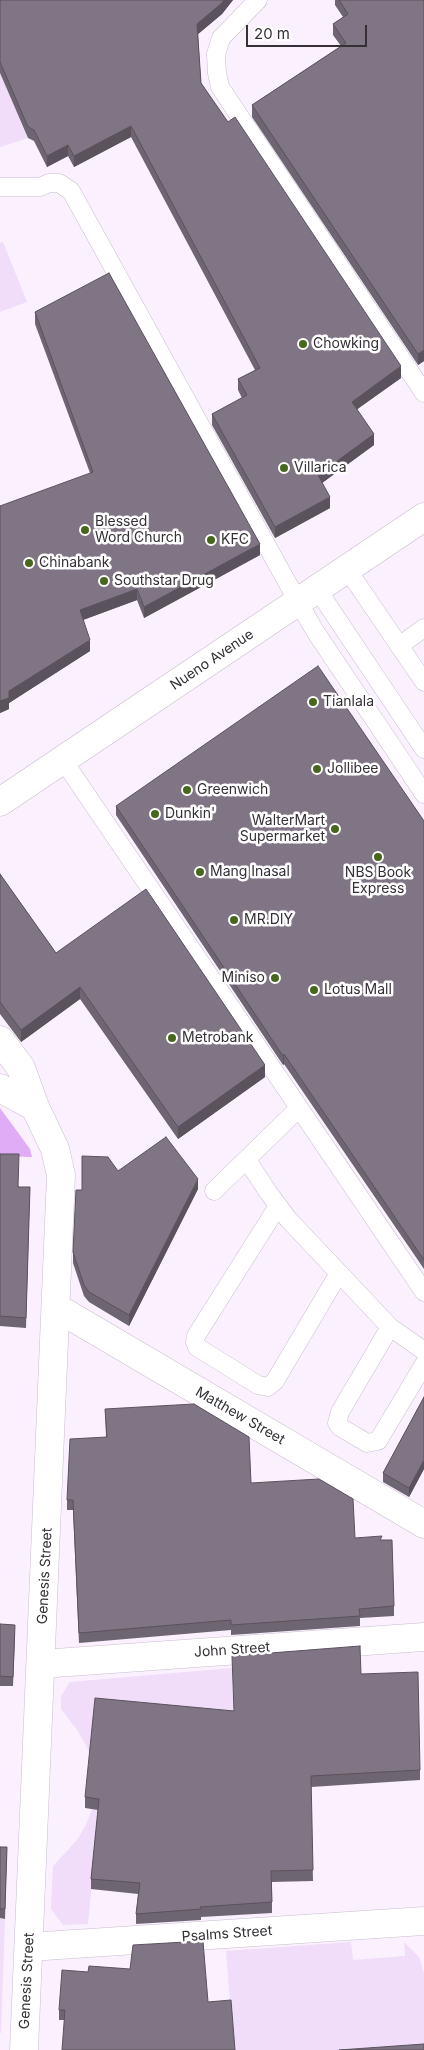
<!DOCTYPE html>
<style>
body{margin:0}
#map{position:relative;width:424px;height:2050px;overflow:hidden;background:#faf0fe;font-family:Inter,sans-serif}
canvas{display:block}
.scale{position:absolute;left:246px;top:25px;width:121px;height:22px;box-sizing:border-box;border:2px solid #343036;border-top:0;padding-left:6px;font-size:15px;line-height:18px;white-space:nowrap;color:#343036;-webkit-text-stroke:4px #fff;paint-order:stroke}
</style>
<div id="map">
<canvas width="424" height="2050"></canvas>
<div class="scale">20 m</div>
</div>
<script>
const context = document.querySelector('canvas').getContext('2d');
context.lineJoin = 'round';
function fill(path, color) {
  context.fillStyle = color;
  context.fill(path, 'evenodd');
}
function shape(rows) {
  const path = new Path2D();
  for (const r of rows) {
    path.moveTo(r[0], r[1]);
    for (let i = 2; i < r.length; i += 2) path.lineTo(r[i], r[i + 1]);
  }
  return path;
}
function stroke(path, color, width, dash) {
  context.strokeStyle = color;
  context.lineWidth = width;
  context.lineCap = dash ? 'butt' : 'round';
  context.setLineDash(dash || []);
  context.stroke(path);
}
function label(font, color, halo, rows, align = 'center') {
  context.font = font + ' Inter,sans-serif';
  context.lineWidth = 5;
  context.setLineDash([]);
  context.textBaseline = 'middle';
  context.strokeStyle = halo;
  context.fillStyle = color;
  for (const [text, x, y, turn = 0] of rows) {
    context.save();
    context.translate(x, y);
    context.rotate((+turn || 0) * Math.PI / 180);
    context.textAlign = isNaN(turn) ? turn : align;
    if (halo) context.strokeText(text, 0, 0);
    context.fillText(text, 0, 0);
    context.restore();
  }
}
const green = shape([
 [0,73,28,138,0,147],
 [3,242,27,302,0,312,0,243],
 [232,1668,236,1791,91,1755,78,1731,61,1709,61,1696,70,1682],
 [92,1809,99,1809,88,1924,63,1925,51,1909,53,1866,77,1840,86,1825],
 [0,1918,5,1919,1,2033,0,2033],
 [351,1942,353,1960,405,1956,404,1942,419,1957,424,1973,424,2050,234,2050,226,1951]
]);
const forest = shape([
 [0,1108,30,1149,32,1157,0,1156]
]);
const service = shape([
 [258,0,221,38,216,54,217,73,220,87,424,393],
 [0,187,40,187,49,183,59,183,71,191,298,602,315,631,424,794],
 [347,569,424,682],
 [317,589,424,749],
 [399,646,424,628],
 [63,760,424,1292],
 [247,1160,268,1192,288,1219,390,1327,424,1351],
 [214,1191,299,1108],
 [278,1206,196,1336,195,1342,197,1347,258,1385,268,1387,275,1381,339,1273],
 [390,1327,340,1412,337,1423,340,1427,367,1443,378,1441,424,1364]
]);
const minor = shape([
 [0,1040,21,1068,35,1107,55,1149,61,1175,24,2050],
 [0,1088,35,1107],
 [57,1308,424,1524],
 [41,1664,424,1637],
 [29,1947,424,1921]
]);
const secondary = shape([
 [0,802,424,517]
]);
const wall = shape([
 [0,0,233,0,222,14,198,34,201,83,401,378,357,409,374,445,322,483,330,508,275,538,212,425,212,414,242,398,238,390,238,379,255,370,131,137,74,167,68,156,47,167,34,141,28,138,0,73],
 [335,0,424,0,424,361,418,365,252,117,252,105,341,46,333,35,333,24,343,17,335,5],
 [35,312,260,555,144,618,137,600,83,620,90,651,9,703,9,709,0,713,90,473,35,324],
 [116,806,424,821,424,1269,284,1064,283,1065,116,815],
 [0,874,56,953,265,1077,178,1139,80,999,21,1042,0,1014],
 [0,1154,19,1187,30,1187,26,1328,0,1326],
 [118,1171,198,1189,129,1326,89,1302,84,1296,73,1263,73,1252,82,1190],
 [424,1397,424,1469,409,1497,383,1482,383,1473],
 [105,1409,251,1483,355,1538,382,1540,394,1606,394,1616,360,1618,360,1626,231,1635,231,1630,79,1643,73,1510,67,1510,67,1500,106,1437],
 [0,1624,15,1634,13,1686,0,1686],
 [361,1674,420,1770,420,1780,311,1787,313,1881,272,1882,272,1913,201,1917,201,1920,136,1924,136,1914,138,1894,91,1889,91,1879,98,1810,85,1808,85,1797],
 [0,1847,7,1847,5,1919,0,1918],
 [208,2002,64,2020,59,2020,59,2010]
]);
const shadedWall = shape([
 [224,0,233,0,222,14,197,35,197,24],
 [131,126,131,137,74,167,74,156],
 [68,145,68,156,47,167,47,156],
 [424,350,424,361,418,365,418,354],
 [401,366,401,378,352,413,352,402],
 [374,434,374,445,318,486,318,475],
 [330,497,330,508,275,538,275,527],
 [260,544,260,555,144,618,144,607],
 [137,589,137,600,80,621,80,610],
 [90,640,90,651,9,703,9,709,0,713,0,701,9,691],
 [80,987,80,999,21,1042,21,1030],
 [284,1054,284,1064,283,1065,283,1056],
 [265,1065,265,1077,178,1139,178,1127],
 [198,1179,198,1189,129,1326,129,1315],
 [424,1460,424,1469,409,1497,409,1488]
]);
const building = shape([
 [0,0,224,0,222,3,197,24,201,83,228,122,235,117,401,366,352,402,374,434,318,475,330,497,275,527,212,414,247,395,238,379,260,368,131,126,74,156,68,145,47,156,34,130,28,127,0,62,0,0],
 [339,0,424,0,424,350,418,354,252,105,346,43,333,24,348,14,339,0],
 [109,273,260,544,144,607,137,589,80,610,90,640,9,691,9,698,0,701,0,506,93,472,35,312,109,273],
 [318,666,424,821,424,1260,284,1054,283,1056,116,806,318,666],
 [0,874,56,953,146,889,265,1065,178,1127,80,987,21,1030,0,1002,0,874],
 [166,1137,198,1179,129,1315,89,1292,84,1285,73,1252,76,1190,82,1190,82,1156,108,1157,118,1171,166,1137],
 [0,1154,19,1154,18,1187,30,1187,26,1318,0,1316,0,1154],
 [424,1397,424,1460,409,1488,383,1473,424,1397],
 [194,1404,249,1437,251,1483,319,1479,353,1499,355,1538,382,1536,380,1540,392,1540,394,1606,359,1609,360,1616,231,1625,231,1620,79,1633,73,1500,67,1500,70,1439,107,1437,105,1409,194,1404],
 [0,1624,15,1625,13,1677,0,1676,0,1624],
 [360,1646,361,1674,418,1672,420,1770,311,1776,313,1870,271,1871,272,1902,200,1907,201,1909,136,1914,140,1883,91,1879,99,1799,85,1797,95,1698,234,1711,232,1656,360,1646],
 [0,1847,7,1847,5,1909,0,1909,0,1847],
 [203,1941,208,2002,231,2000,235,2050,62,2050,65,2010,59,2010,62,1970,88,1972,89,1966,130,1969,133,1945,203,1941],
 [424,2044,424,2050,339,2050,424,2044]
]);
const markers = [
 [303,344,5,"#49671c"],
 [284,468,5,"#49671c"],
 [85,530,5,"#49671c"],
 [211,540,5,"#49671c"],
 [29,563,5,"#49671c"],
 [104,581,5,"#49671c"],
 [313,702,5,"#49671c"],
 [317,769,5,"#49671c"],
 [187,790,5,"#49671c"],
 [155,814,5,"#49671c"],
 [335,829,5,"#49671c"],
 [378,857,5,"#49671c"],
 [200,872,5,"#49671c"],
 [234,920,5,"#49671c"],
 [275,978,5,"#49671c"],
 [314,990,5,"#49671c"],
 [172,1038,5,"#49671c"]
];
const poiNames = [
 ["Chowking",313,344],
 ["Villarica",294,468],
 ["Blessed",95,522],
 ["Word Church",95,538],
 ["KFC",221,540],
 ["Chinabank",39,563],
 ["Southstar Drug",114,581],
 ["Tianlala",323,702],
 ["Jollibee",327,769],
 ["Greenwich",197,790],
 ["Dunkin'",165,814],
 ["WalterMart",325,821,"right"],
 ["Supermarket",325,837,"right"],
 ["Mang Inasal",210,872],
 ["NBS Book",378,873,"center"],
 ["Express",378,889,"center"],
 ["MR.DIY",244,920],
 ["Miniso",265,978,"right"],
 ["Lotus Mall",324,990],
 ["Metrobank",182,1038]
];
const streetNames = [
 ["Nueno Avenue",212,660,-34],
 ["Matthew Street",240,1416,30],
 ["Genesis Street",45,1576,-87],
 ["John Street",232,1650,-4],
 ["Psalms Street",227,1934,-4],
 ["Genesis Street",27,1981,-87]
];
fill(green, '#f1dcf9');
fill(forest, '#e0acf5');
stroke(service, '#c9bdce', 19);
stroke(minor, '#c9bdce', 29);
stroke(secondary, '#c9bdce', 29);
stroke(service, '#fff', 18);
stroke(minor, '#fff', 28);
stroke(secondary, '#fff', 28);
fill(wall, '#6e6572');
fill(shadedWall, '#5a525c');
fill(building, '#807584');
stroke(building, '#5a525c', 1);
for (const [x, y, r, color] of markers) {
  const dot = new Path2D();
  dot.arc(x, y, r, 0, 2 * Math.PI);
  context.fillStyle = color;
  context.fill(dot);
  stroke(dot, '#fff', 2);
}
label('14px', '#343036', '#fff', poiNames, 'left');
label('14px', '#343036', '#fff', streetNames);
</script>
